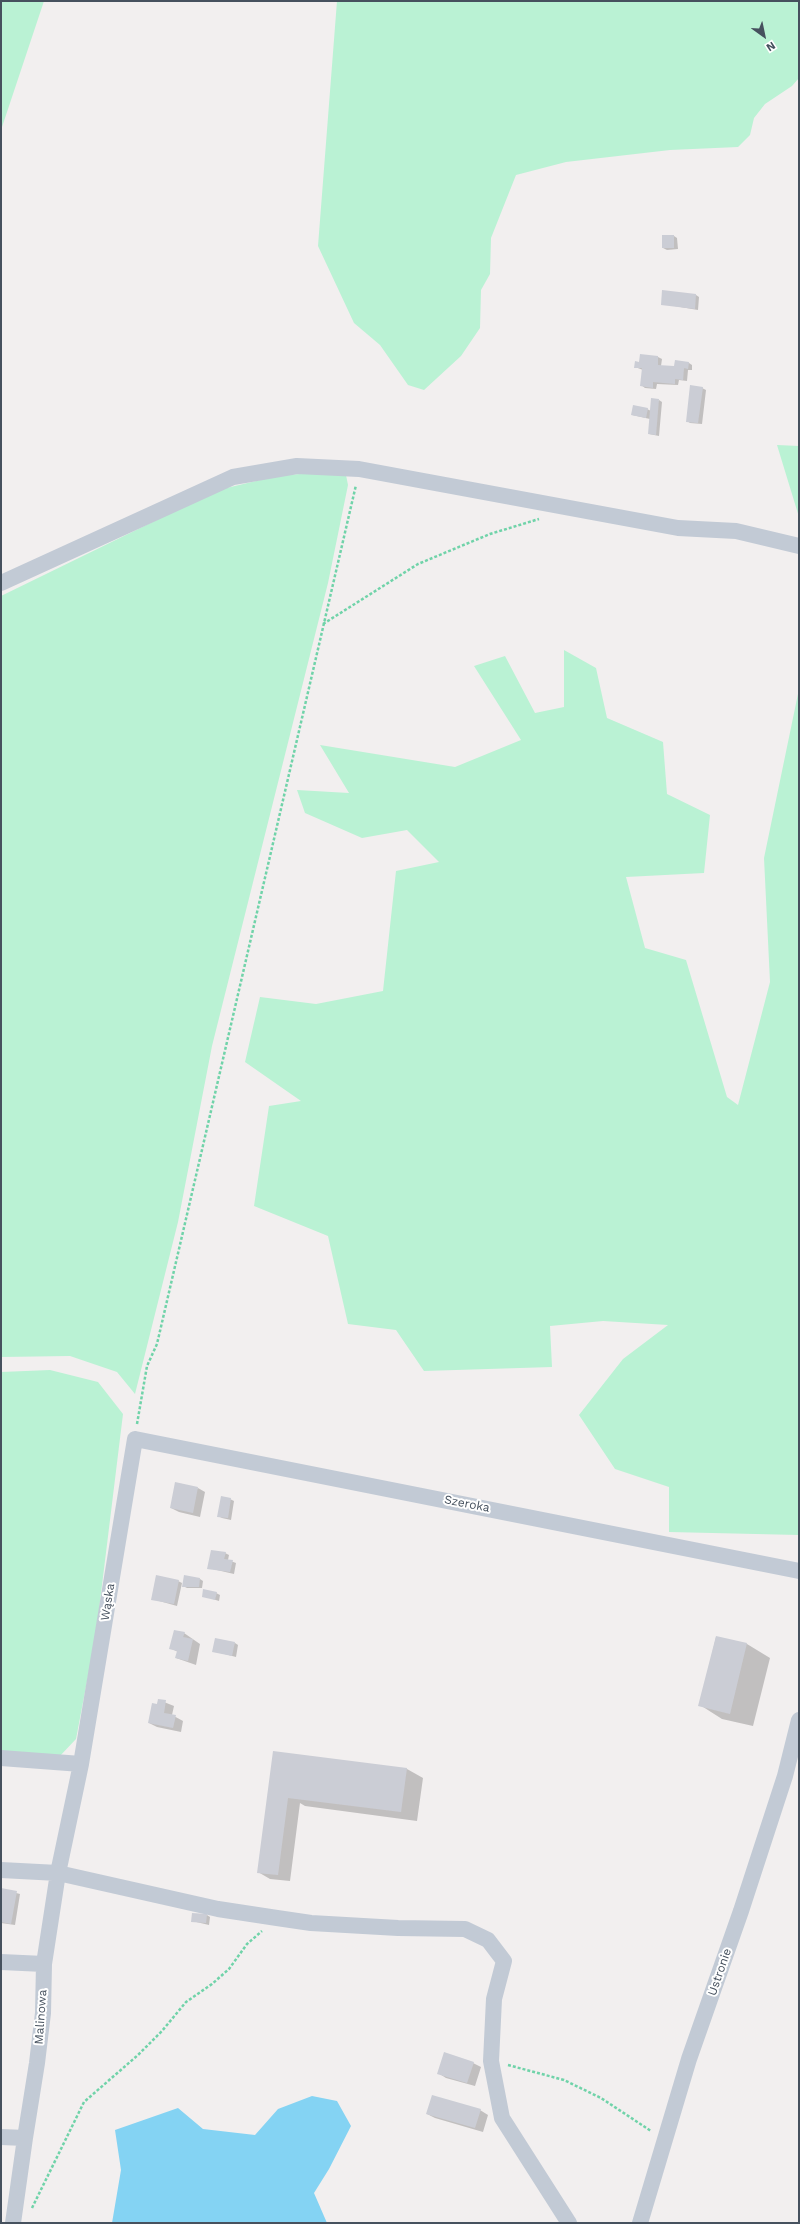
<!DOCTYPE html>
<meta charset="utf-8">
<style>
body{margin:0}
#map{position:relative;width:800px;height:2224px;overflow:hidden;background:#f2efef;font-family:"Work Sans",sans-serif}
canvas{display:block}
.frame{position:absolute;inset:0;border:2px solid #46515e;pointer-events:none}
.north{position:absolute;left:744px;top:16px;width:40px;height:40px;-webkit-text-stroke:3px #fff;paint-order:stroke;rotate:147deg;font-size:11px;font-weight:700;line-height:16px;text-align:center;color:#46515e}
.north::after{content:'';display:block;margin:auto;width:14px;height:18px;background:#46515e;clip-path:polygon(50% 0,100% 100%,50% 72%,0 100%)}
</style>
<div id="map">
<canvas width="800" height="2224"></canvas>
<div class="frame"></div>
<div class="north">N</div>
</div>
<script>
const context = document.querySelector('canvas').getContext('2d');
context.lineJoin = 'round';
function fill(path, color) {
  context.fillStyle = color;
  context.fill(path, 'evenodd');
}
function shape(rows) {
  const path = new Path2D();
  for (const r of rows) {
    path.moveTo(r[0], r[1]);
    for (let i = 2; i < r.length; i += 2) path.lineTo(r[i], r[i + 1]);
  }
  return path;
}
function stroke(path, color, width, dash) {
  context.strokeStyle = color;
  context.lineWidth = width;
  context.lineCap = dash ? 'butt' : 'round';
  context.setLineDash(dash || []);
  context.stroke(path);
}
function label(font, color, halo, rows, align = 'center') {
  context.font = font + ' "Work Sans",sans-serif';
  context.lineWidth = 4;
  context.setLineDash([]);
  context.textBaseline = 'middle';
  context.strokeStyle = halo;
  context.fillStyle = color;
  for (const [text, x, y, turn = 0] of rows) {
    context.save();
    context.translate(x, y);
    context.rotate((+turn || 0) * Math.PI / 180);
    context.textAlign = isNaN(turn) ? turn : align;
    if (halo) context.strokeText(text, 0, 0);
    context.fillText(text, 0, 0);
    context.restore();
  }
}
const green = shape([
 [1,1,44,1,1,130],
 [337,1,799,1,799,78,792,86,765,104,754,118,750,135,738,147,670,150,566,162,516,175,491,238,490,274,481,290,480,328,461,356,424,390,408,385,380,345,354,323,318,246],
 [777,445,799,446,799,517],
 [345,470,348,485,328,583,212,1046,178,1222,135,1394,117,1372,70,1356,1,1357,1,596,218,490,277,476],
 [564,650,596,668,607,718,663,742,667,794,710,815,704,873,626,877,645,948,686,960,727,1097,738,1105,770,982,764,858,799,689,799,1535,669,1532,669,1487,615,1469,579,1415,623,1359,668,1325,603,1321,550,1326,552,1367,424,1371,396,1330,348,1324,328,1236,254,1206,269,1106,301,1101,245,1062,260,997,316,1004,383,991,396,871,439,862,407,830,362,838,305,813,297,790,349,793,320,745,455,767,521,740,474,666,505,656,535,713,564,707],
 [50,1370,98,1382,123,1414,96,1634,76,1739,59,1757,1,1752,1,1372]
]);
const water = shape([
 [312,2096,337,2101,351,2126,329,2169,314,2193,327,2223,112,2223,121,2170,115,2130,178,2108,203,2129,255,2135,278,2109]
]);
const shadow = shape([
 [674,236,677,238,678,249,667,250,663,248],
 [696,295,699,297,698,310,662,304],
 [641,356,658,357,662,359,661,366,675,368,689,363,692,365,692,370,688,370,687,381,679,380,678,385,657,384,656,389,645,388,641,385,643,370,635,367,640,363],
 [702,388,706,390,702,424,690,423,687,421],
 [659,400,662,402,659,436,649,434,650,419,632,415,647,409,651,411],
 [198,1488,205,1492,200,1517,179,1512,171,1508],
 [230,1499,234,1501,231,1520,222,1518,218,1516],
 [225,1553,229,1555,228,1560,236,1563,234,1574,208,1568],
 [200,1579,203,1581,202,1588,187,1588,183,1586],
 [178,1581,182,1583,177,1606,152,1599],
 [216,1593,220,1595,219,1601,203,1596],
 [184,1633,200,1644,196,1665,176,1658,178,1652,170,1648],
 [716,1637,747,1644,770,1658,753,1726,722,1719,700,1705],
 [235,1643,238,1645,236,1657,213,1651],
 [159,1700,174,1706,172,1715,183,1721,181,1732,157,1727,149,1723],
 [274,1752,407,1769,423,1778,417,1821,305,1806,300,1803,290,1881,270,1879,258,1872],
 [1,1889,20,1894,15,1925,1,1923],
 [207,1915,210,1917,209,1925,192,1921],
 [473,2063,481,2067,475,2086,446,2078,438,2073],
 [480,2110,488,2115,483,2132,435,2118,427,2114]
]);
const building = shape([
 [662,235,674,235,674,248,662,248],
 [662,290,696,294,695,309,661,305],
 [640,354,658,356,658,365,674,366,675,360,689,362,688,369,684,368,683,380,675,379,675,384,653,382,653,388,640,386,642,368,634,368,635,361,639,362],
 [690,385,703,387,698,423,686,422],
 [651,398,659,399,656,435,648,434],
 [633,405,648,408,646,418,631,415],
 [175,1482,198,1487,193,1513,170,1508],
 [221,1496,231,1498,228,1518,217,1517],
 [211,1550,226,1552,224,1559,233,1560,230,1572,207,1569],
 [156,1575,179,1580,174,1604,151,1600],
 [184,1575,200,1578,199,1587,182,1587],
 [203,1589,217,1592,215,1600,202,1597],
 [174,1630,185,1632,183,1637,193,1639,188,1661,175,1658,177,1651,169,1649],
 [716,1636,747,1643,730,1714,698,1706],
 [215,1638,235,1642,232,1656,212,1652],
 [158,1699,166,1700,164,1713,176,1715,173,1728,148,1723,152,1703,157,1704],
 [273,1751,407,1768,401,1812,288,1798,278,1875,257,1873],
 [1,1888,17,1891,11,1924,1,1922],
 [192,1913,207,1914,206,1923,191,1922],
 [444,2052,474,2062,467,2083,437,2074],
 [432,2095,481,2109,475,2128,426,2114]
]);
const path = shape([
 [323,624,418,564,490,534,539,519],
 [137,1424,147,1366,157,1344,356,485],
 [508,2065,564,2080,601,2098,651,2131],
 [32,2208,84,2102,138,2055,162,2031,186,2002,212,1984,229,1969,247,1944,262,1931]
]);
const minor = shape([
 [1,583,233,477,297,466,359,469,678,528,736,531,799,546],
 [1,1758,81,1764],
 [1,1870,58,1873,81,1764,135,1439,799,1571],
 [1,1962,44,1964],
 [1,2137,25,2138,37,2063,43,2013,44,1964,58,1873,218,1909,277,1918,311,1923,398,1928,465,1929,488,1940,504,1961,494,1999,491,2061,502,2118,569,2223],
 [13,2223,25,2138],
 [640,2223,689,2059,741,1911,785,1776,799,1720]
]);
const streetNames = [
 ["Szeroka",467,1504,11],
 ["Wąska",108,1602,-81],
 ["Ustronie",720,1972,-71],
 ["Malinowa",41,2017,-86]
];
fill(green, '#baf2d4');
fill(water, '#84d3f3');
fill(shadow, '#0003');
fill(building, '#cbcdd5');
stroke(path, '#70d3a9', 2.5, [3, 2]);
stroke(minor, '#c2cad5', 16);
label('12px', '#46515e', '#fff', streetNames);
</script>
